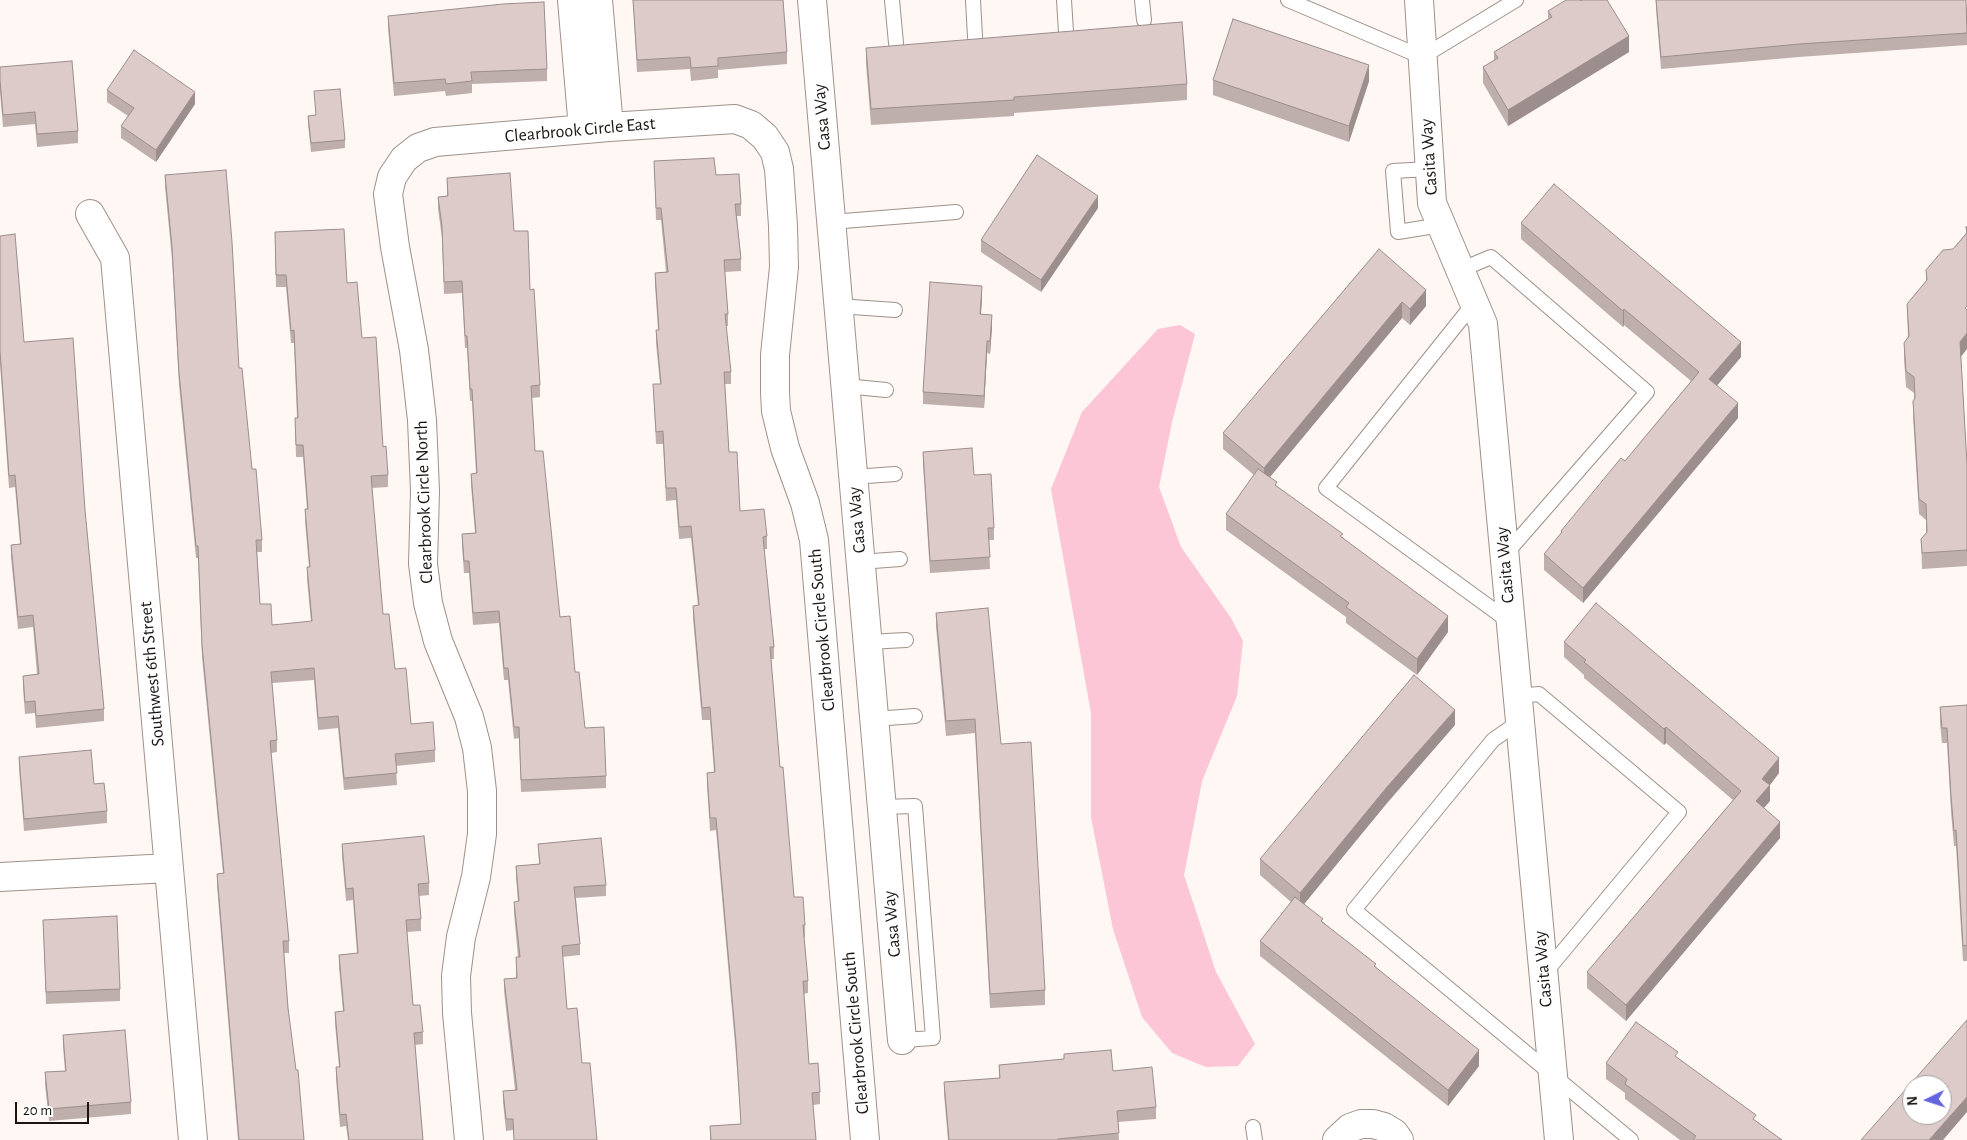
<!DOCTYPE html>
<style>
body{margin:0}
#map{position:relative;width:1967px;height:1140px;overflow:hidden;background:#fef7f3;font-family:"Alegreya Sans",sans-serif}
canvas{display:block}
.north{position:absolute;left:1902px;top:1075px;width:50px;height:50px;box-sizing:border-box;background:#fff;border:1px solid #a3a1a0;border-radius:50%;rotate:266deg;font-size:14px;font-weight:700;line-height:20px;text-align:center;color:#1a1512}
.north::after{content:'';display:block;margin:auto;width:18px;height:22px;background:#6265de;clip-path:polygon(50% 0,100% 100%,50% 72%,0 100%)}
.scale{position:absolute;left:15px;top:1102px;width:74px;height:22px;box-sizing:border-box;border:2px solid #1a1512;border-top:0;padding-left:6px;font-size:15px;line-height:18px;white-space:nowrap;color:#1a1512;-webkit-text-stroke:4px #fff;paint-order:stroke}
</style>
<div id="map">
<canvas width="1967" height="1140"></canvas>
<div class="north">N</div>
<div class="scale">20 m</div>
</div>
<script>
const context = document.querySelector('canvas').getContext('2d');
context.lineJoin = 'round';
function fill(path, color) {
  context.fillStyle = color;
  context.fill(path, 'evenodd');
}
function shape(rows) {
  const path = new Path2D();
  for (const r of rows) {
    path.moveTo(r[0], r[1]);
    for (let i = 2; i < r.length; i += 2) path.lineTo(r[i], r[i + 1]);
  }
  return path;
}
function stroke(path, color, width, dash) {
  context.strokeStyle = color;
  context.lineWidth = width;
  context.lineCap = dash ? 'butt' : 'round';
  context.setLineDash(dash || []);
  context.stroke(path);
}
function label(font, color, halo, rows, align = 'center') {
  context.font = font + ' "Alegreya Sans",sans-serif';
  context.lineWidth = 4;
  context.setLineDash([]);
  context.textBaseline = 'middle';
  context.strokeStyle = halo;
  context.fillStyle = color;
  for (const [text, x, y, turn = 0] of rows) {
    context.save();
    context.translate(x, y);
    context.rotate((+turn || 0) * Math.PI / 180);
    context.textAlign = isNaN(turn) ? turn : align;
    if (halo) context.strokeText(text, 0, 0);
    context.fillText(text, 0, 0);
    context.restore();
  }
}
const water = shape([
 [1180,325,1195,334,1172,422,1159,487,1181,547,1231,618,1243,641,1237,696,1202,781,1184,875,1216,972,1255,1044,1238,1066,1206,1067,1172,1053,1142,1017,1113,929,1091,817,1091,713,1051,489,1082,412,1158,329]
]);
const service = shape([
 [892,0,896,43],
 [973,0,975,37],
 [1064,0,1066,32],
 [1142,0,1144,20],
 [1288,0,1422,57,1516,0],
 [1430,169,1393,171,1398,232,1441,225],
 [831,222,956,212],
 [1460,270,1491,257,1647,392,1504,556],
 [1474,303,1326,488,1510,622],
 [838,306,895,310],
 [845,386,886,390],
 [853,477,895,474],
 [860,562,900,559],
 [867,642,906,640],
 [1517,696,1539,694,1679,812,1544,974],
 [874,719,915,716],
 [1520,721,1493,740,1354,910,1631,1140],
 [882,807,915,806,933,1038,902,1040],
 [1253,1127,1255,1140]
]);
const minor = shape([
 [572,0,583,129],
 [598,0,609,127],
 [812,0,902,1040],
 [1419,0,1432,203,1483,324,1559,1140],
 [90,214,115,258,193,1140],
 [0,877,169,868],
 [469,1140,457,1013,456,976,461,937,476,877,482,834,482,791,477,748,469,717,438,641,428,603,423,564,425,491,422,420,414,350,395,247,388,194,392,177,404,159,418,148,435,142,609,127,735,119,751,125,765,137,775,152,779,169,783,226,784,267,775,355,775,392,776,411,785,448,805,503,814,540,865,1140],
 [1337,1140,1350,1128,1361,1124,1373,1124,1384,1127,1394,1133,1399,1140]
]);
const wall = shape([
 [633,0,787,52,787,64,718,70,718,78,691,81,690,69,637,72],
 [1656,0,1967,8,1967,45,1799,57,1661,69,1656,9],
 [1548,11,1629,52,1508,126,1483,83,1483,67,1494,60,1494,52,1548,19],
 [388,16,547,69,547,81,472,84,472,93,446,96,445,91,394,96,388,28],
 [866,48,1187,84,1187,100,1014,113,1014,116,871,125,866,64],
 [0,67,78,131,78,143,37,147,35,124,3,127,0,92],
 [1213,80,1369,81,1349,142,1213,95],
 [107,90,195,104,156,162,121,138,121,126,128,116,107,102],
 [314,91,345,140,345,148,311,152,308,124,308,116,316,115],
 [654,161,716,175,741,204,741,216,737,216,741,259,741,271,725,272,728,314,728,326,726,326,731,372,731,384,725,384,729,452,740,511,767,536,767,549,764,549,774,647,774,659,771,659,780,767,794,897,805,925,805,937,804,937,808,981,808,993,804,994,809,1064,820,1092,820,1104,813,1105,816,1140,710,1140,710,1126,741,1124,736,1055,716,830,710,831,707,785,707,773,714,772,710,720,702,720,693,618,693,606,698,606,691,538,679,539,676,500,666,501,663,444,656,444,653,384,660,384,656,343,656,330,658,330,655,285,655,273,666,272,661,220,656,220],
 [165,175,239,368,252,469,262,540,262,552,257,552,260,604,272,625,311,622,307,579,307,567,309,567,305,521,305,509,307,509,303,457,296,457,295,418,297,418,294,343,291,343,286,287,276,287,275,232,347,283,362,338,388,475,388,487,372,488,383,614,395,669,411,724,435,750,435,762,396,766,397,785,344,790,338,728,318,730,314,680,272,683,277,740,277,752,271,753,289,941,289,953,284,953,288,1008,304,1140,238,1140,217,886,217,874,223,873,202,657,198,558,196,558,179,385,172,259,165,187],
 [447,178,514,231,530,290,540,385,540,397,532,398,535,451,560,617,575,672,585,728,606,776,606,788,521,792,519,738,514,739,508,680,504,680,499,623,473,625,469,573,464,573,462,546,462,534,475,533,471,485,471,474,476,473,472,401,470,401,467,348,465,348,462,293,444,294,442,238,438,209,438,197,447,196],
 [1098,208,1041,292,981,252,981,240],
 [1521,223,1741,357,1717,385,1738,418,1583,603,1544,570,1544,554,1561,534,1561,531,1625,461,1691,381,1624,325,1623,327,1521,239],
 [1967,227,1961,357,1967,464,1967,566,1922,569,1921,539,1926,533,1926,520,1919,514,1913,417,1913,401,1914,399,1914,393,1906,387,1904,359,1904,343,1908,338,1907,304,1926,281,1926,270,1953,249,1966,233],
 [0,236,24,342,85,510,104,709,104,721,36,728,35,713,25,714,23,688,23,676,37,674,33,627,18,629,11,557,11,545,20,544,15,487,9,488,0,364],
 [1379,249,1426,306,1410,325,1402,318,1270,477,1277,486,1343,538,1448,632,1417,675,1346,623,1346,617,1226,530,1226,514,1254,475,1223,449,1223,433],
 [982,298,981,314,992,327,990,354,987,353,984,408,923,404,923,392],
 [923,452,974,475,994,528,994,540,989,540,990,569,930,573,923,464],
 [936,613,1001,744,1045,990,1045,1005,990,1008,975,733,946,736,936,627],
 [1564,642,1779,773,1770,785,1770,801,1763,808,1780,838,1626,1021,1587,988,1587,972,1733,800,1666,743,1664,745,1584,678,1584,675,1564,657],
 [1967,705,1967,961,1963,961,1956,846,1954,846,1951,812,1947,743,1942,743,1940,723,1940,707],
 [1455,725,1387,803,1304,904,1323,922,1376,967,1479,1066,1448,1106,1260,956,1260,941,1291,902,1260,875,1260,859],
 [19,757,94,784,107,811,107,823,24,831,19,769],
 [342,844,429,883,429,895,419,896,421,919,421,931,407,932,413,1005,423,1032,423,1044,415,1045,423,1140,348,1140,346,1126,340,1127,336,1079,336,1067,339,1067,335,1024,335,1012,343,1011,339,967,339,955,357,953,353,900,346,901,342,856],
 [538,844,606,885,606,896,576,898,580,944,580,955,562,957,567,1009,582,1063,597,1140,514,1140,513,1130,506,1131,503,1102,503,1091,515,1090,504,991,504,979,516,978,516,957,518,957,514,913,514,902,518,902,516,877,516,866,539,864],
 [43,920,120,989,120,1001,46,1004],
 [63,1035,131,1102,131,1114,49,1121,45,1085,45,1072,65,1071,63,1047],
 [1064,1054,1113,1071,1156,1107,1156,1119,1118,1122,1119,1140,948,1140,944,1094,944,1082,999,1078,999,1065,1064,1059],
 [1678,1058,1756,1121,1782,1140,1680,1140,1625,1099,1625,1093,1606,1079,1606,1063]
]);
const shadedWall = shape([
 [1629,36,1629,52,1508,126,1508,110],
 [1369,65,1369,81,1349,142,1349,126],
 [195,92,195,104,156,162,156,150],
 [1098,196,1098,208,1041,292,1041,280],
 [982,286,982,298,980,326,980,314],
 [1426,290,1426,306,1410,325,1410,309],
 [1402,302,1402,318,1264,484,1264,468],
 [1624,309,1624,325,1623,327,1623,311],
 [992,315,992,327,990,354,990,341],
 [1967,333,1967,349,1960,358,1960,342],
 [987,341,987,353,984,408,984,396],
 [1741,342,1741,357,1709,395,1709,379],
 [1738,403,1738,418,1583,603,1583,588],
 [1448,616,1448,632,1417,675,1417,659],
 [1455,710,1455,725,1387,803,1300,909,1300,893,1387,787],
 [1666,727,1666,743,1664,745,1664,729],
 [1779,758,1779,773,1769,786,1770,785,1770,801,1756,817,1756,801,1762,779],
 [1780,822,1780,838,1626,1021,1626,1005],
 [1479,1050,1479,1066,1448,1106,1448,1090],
 [1967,1097,1967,1112,1943,1140,1929,1140]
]);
const building = shape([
 [633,0,783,0,787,52,718,58,718,66,691,68,690,57,637,60,633,0],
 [1566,0,1580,0,1581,1,1582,0,1607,0,1629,36,1508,110,1483,67,1498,58,1494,52,1552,17,1548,11,1566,0],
 [1656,0,1966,0,1967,33,1799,44,1661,57,1656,0],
 [544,2,547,69,471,72,472,81,446,84,445,79,394,83,388,16,503,4,544,2],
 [1233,19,1369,65,1349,126,1213,80,1233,19],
 [1182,22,1187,84,1014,97,1014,100,871,109,866,48,1182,22],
 [134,50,195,92,156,150,121,126,134,108,107,90,134,50],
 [72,61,78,131,37,134,35,112,3,115,0,80,0,67,72,61],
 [340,89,345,140,311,143,308,116,316,115,314,91,340,89],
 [1037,155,1098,196,1041,280,981,240,1037,155],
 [714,158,716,175,739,174,741,204,735,204,741,259,724,260,728,314,725,314,731,372,724,372,729,452,737,452,740,511,764,509,767,536,763,537,774,647,770,647,780,767,783,767,794,897,803,897,805,925,803,925,808,981,803,981,809,1064,818,1063,820,1092,812,1093,816,1140,711,1140,710,1126,741,1124,736,1043,716,818,710,818,707,773,715,772,710,707,702,708,693,606,699,605,691,526,679,527,676,488,666,488,663,431,656,432,653,384,661,384,656,330,659,330,655,273,668,272,661,208,656,208,654,161,714,158],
 [226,170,232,242,239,368,242,368,252,469,256,469,262,540,256,540,260,604,271,604,272,625,312,621,307,567,310,567,305,509,308,509,303,445,296,445,295,418,298,418,294,330,291,331,286,275,276,275,275,232,344,229,347,283,357,282,362,338,376,337,383,447,386,446,388,475,371,476,383,614,389,614,395,669,406,668,411,724,433,722,435,750,395,754,397,773,344,778,338,716,318,718,314,668,271,672,277,740,270,741,289,941,283,941,288,1008,296,1070,298,1070,304,1140,239,1140,217,874,224,873,202,645,198,546,196,546,179,373,172,247,165,175,226,170],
 [510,173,514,231,528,231,530,290,534,289,540,385,531,386,535,451,543,451,560,617,570,616,575,672,579,672,585,728,604,727,606,776,521,780,519,727,514,727,508,668,504,668,499,611,473,613,469,561,464,561,462,534,476,533,471,474,477,473,472,389,470,389,467,336,465,336,462,281,444,282,442,226,438,197,448,196,447,178,510,173],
 [1554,184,1741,342,1709,379,1738,403,1583,588,1544,554,1562,532,1561,531,1621,458,1625,461,1699,372,1624,309,1623,311,1521,223,1554,184],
 [1966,227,1967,227,1967,306,1965,308,1967,310,1967,333,1960,342,1967,464,1967,550,1922,553,1921,539,1927,532,1926,504,1919,499,1913,401,1915,398,1914,377,1906,371,1904,343,1909,336,1907,304,1927,280,1926,270,1943,250,1953,249,1967,233,1966,227],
 [15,234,24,342,73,338,85,510,104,709,36,716,35,701,25,702,23,676,39,674,33,615,18,617,11,545,21,544,15,475,9,476,0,351,0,236,15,234],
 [1379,249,1426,290,1410,309,1402,302,1264,468,1223,433,1379,249],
 [930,282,982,286,980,314,992,315,990,341,987,341,984,396,923,392,930,282],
 [972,448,974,475,991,474,994,528,988,528,990,557,930,561,923,452,972,448],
 [1258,469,1277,482,1275,485,1343,534,1340,536,1448,616,1417,659,1346,607,1349,603,1226,514,1258,469],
 [1596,603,1779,758,1762,779,1770,785,1756,801,1780,822,1626,1005,1587,972,1741,791,1666,727,1664,729,1584,662,1586,660,1564,642,1596,603],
 [988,608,1001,744,1031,742,1045,990,990,994,975,719,946,721,936,613,988,608],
 [1414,675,1455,710,1387,787,1300,893,1260,859,1414,675],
 [1967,705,1967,945,1963,946,1956,830,1954,831,1951,796,1947,728,1942,728,1940,707,1967,705],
 [91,750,94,784,104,783,107,811,24,819,19,757,91,750],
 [424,836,429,883,418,884,421,919,406,920,413,1005,420,1005,423,1032,414,1033,423,1140,349,1140,346,1114,340,1115,336,1067,340,1067,335,1012,344,1011,339,955,358,953,353,888,346,889,342,844,424,836],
 [601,838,606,885,574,887,580,944,562,946,567,1009,577,1008,582,1063,590,1063,597,1140,514,1140,513,1119,506,1119,503,1091,517,1090,504,979,517,978,516,957,520,957,514,902,519,901,516,866,540,864,538,844,601,838],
 [1295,897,1323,919,1321,921,1376,964,1374,966,1479,1050,1448,1090,1260,941,1295,897],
 [117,916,120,989,46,992,43,920,117,916],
 [1967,1020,1967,1097,1929,1140,1861,1140,1967,1020],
 [1912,1085,1942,1085,1942,1115,1912,1115,1912,1085],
 [1636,1022,1678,1052,1675,1056,1756,1115,1753,1119,1782,1140,1693,1140,1696,1136,1625,1084,1627,1079,1606,1063,1636,1022],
 [125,1030,131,1102,49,1109,45,1072,66,1071,63,1035,125,1030],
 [1111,1050,1113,1071,1152,1067,1156,1107,1117,1111,1119,1133,1058,1139,1058,1140,949,1140,944,1082,1000,1078,999,1065,1064,1059,1064,1054,1111,1050]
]);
const streetNames = [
 ["Casa Way",822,117,-95],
 ["Clearbrook Circle East",580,130,-5],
 ["Casita Way",1429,157,-94],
 ["Clearbrook Circle North",424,502,-92],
 ["Casa Way",857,520,-95],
 ["Casita Way",1505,565,-95],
 ["Clearbrook Circle South",822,630,-95],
 ["Southwest 6th Street",152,674,-95],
 ["Casa Way",892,924,-95],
 ["Casita Way",1543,969,-95],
 ["Clearbrook Circle South",856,1033,-95]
];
fill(water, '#fcc6d7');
stroke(service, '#9f9189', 16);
stroke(minor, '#9f9189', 30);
stroke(service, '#fff', 14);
stroke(minor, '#fff', 28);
fill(wall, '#beafad');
fill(shadedWall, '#9b8e8d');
fill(building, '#ddcbc9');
stroke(building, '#9b8e8d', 1);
label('18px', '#1a1512', '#fff', streetNames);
</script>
